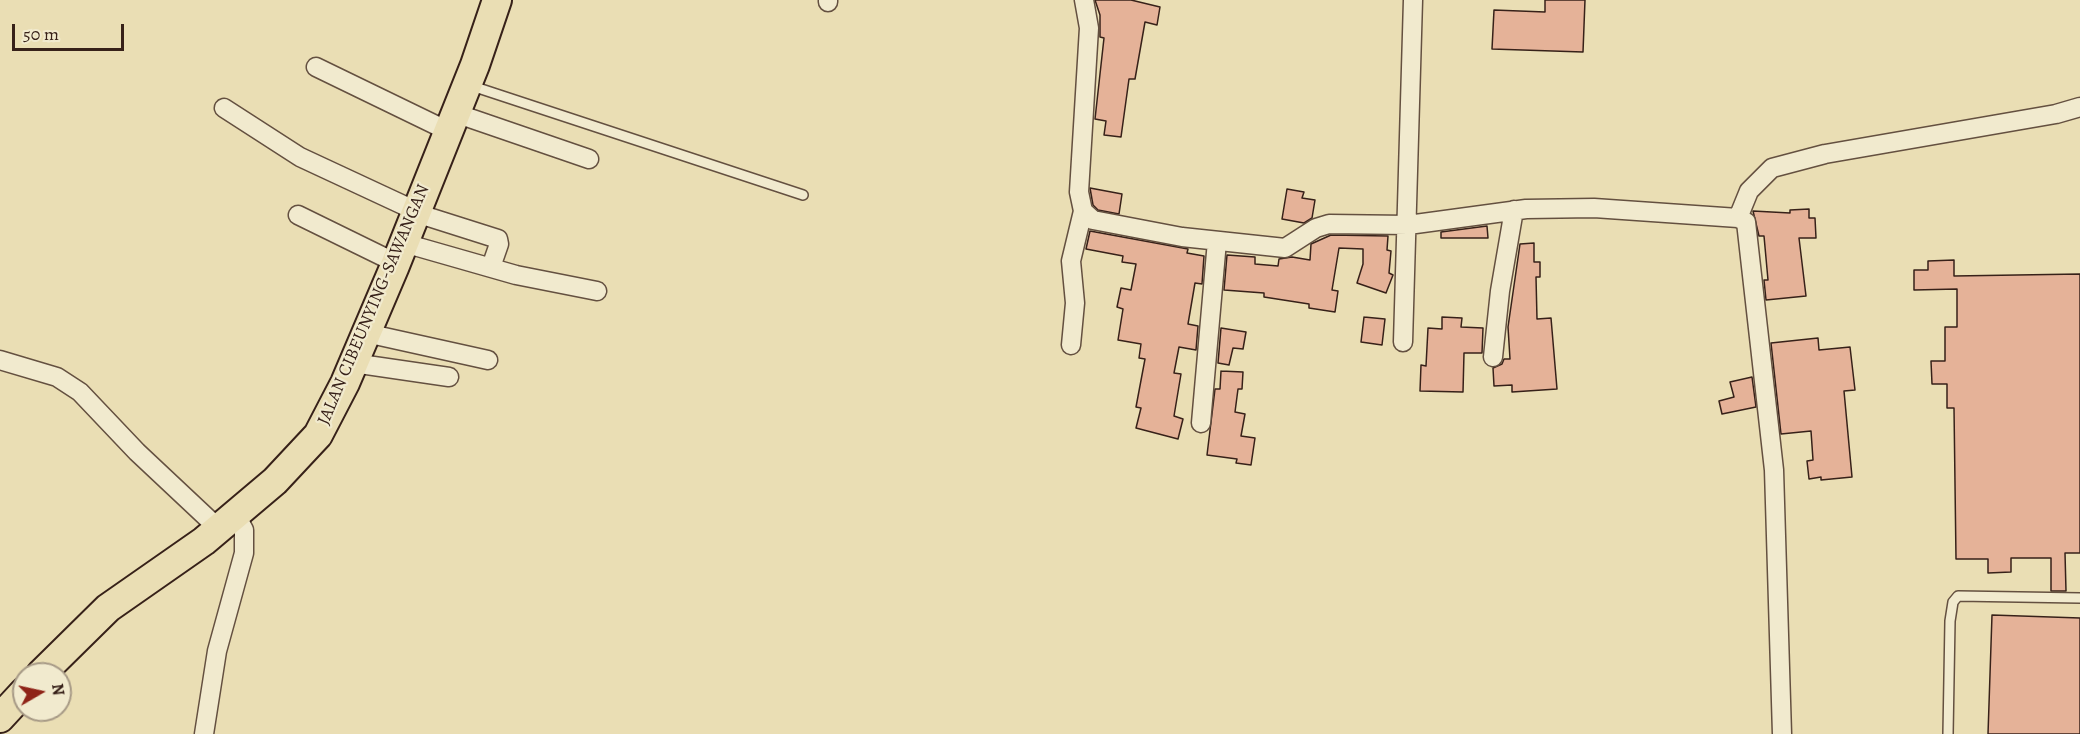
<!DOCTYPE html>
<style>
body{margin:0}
#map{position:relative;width:2080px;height:734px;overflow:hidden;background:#eadeb4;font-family:Alegreya,serif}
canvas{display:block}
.north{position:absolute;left:12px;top:662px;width:60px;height:60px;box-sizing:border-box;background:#f1eace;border:2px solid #a79a86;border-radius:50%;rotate:81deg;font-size:16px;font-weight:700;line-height:24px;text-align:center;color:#372119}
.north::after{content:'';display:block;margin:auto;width:21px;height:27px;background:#8f2418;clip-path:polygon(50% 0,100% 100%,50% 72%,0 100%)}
.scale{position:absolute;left:12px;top:24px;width:112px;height:27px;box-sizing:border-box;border:3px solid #372119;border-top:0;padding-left:8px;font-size:18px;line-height:21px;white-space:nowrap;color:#372119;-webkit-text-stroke:4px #f1eace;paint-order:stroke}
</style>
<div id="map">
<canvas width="2080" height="734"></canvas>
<div class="north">N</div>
<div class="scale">50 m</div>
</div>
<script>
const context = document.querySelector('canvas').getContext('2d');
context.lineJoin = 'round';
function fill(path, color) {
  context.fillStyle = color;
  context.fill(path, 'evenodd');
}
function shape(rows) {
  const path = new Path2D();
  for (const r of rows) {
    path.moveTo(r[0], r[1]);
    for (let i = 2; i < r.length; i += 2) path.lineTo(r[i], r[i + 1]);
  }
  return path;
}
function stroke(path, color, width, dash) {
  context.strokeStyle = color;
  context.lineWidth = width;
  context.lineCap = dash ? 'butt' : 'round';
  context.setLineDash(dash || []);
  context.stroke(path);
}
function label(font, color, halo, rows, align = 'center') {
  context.font = font + ' Alegreya,serif';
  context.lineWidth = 4.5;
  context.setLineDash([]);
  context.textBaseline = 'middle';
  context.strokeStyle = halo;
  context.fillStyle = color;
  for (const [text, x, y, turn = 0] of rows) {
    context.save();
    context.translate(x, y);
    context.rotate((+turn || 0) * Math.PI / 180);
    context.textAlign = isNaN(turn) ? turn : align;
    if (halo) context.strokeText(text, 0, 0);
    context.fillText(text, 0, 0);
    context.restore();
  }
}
const building = shape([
 [1095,0,1131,0,1160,7,1157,25,1145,22,1135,79,1129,79,1121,137,1104,135,1106,121,1095,119,1104,38,1100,37,1100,15,1095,0],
 [1545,0,1585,0,1583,52,1492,49,1494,10,1545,12,1545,0],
 [1090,188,1122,194,1119,214,1098,210,1093,205,1090,188],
 [1287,189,1304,192,1302,198,1315,200,1312,218,1304,223,1282,219,1287,189],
 [1809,209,1809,218,1815,218,1816,238,1799,238,1806,296,1766,300,1764,280,1768,280,1764,236,1759,236,1753,211,1790,213,1790,210,1809,209],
 [1487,226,1488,238,1441,238,1441,232,1487,226],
 [1090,231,1188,249,1187,253,1204,256,1202,284,1195,283,1188,324,1198,326,1196,350,1179,347,1174,373,1181,374,1174,416,1183,419,1178,439,1136,428,1141,408,1136,407,1145,359,1139,358,1141,344,1118,340,1123,309,1117,307,1121,288,1131,290,1136,264,1122,262,1123,256,1086,249,1090,231],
 [1331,235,1388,236,1387,250,1391,251,1389,273,1393,275,1386,293,1357,283,1363,264,1363,249,1339,248,1332,290,1338,291,1335,312,1309,308,1309,304,1264,297,1264,293,1224,290,1227,255,1255,257,1255,264,1278,266,1279,259,1292,257,1310,260,1311,244,1331,235],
 [1534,243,1534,262,1540,262,1540,277,1536,277,1537,319,1551,318,1557,389,1512,392,1512,385,1494,386,1493,368,1502,364,1504,359,1510,359,1508,327,1520,244,1534,243],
 [1954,260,1954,276,2080,274,2080,553,2065,553,2066,591,2051,591,2051,558,2011,558,2011,572,1988,573,1988,559,1956,559,1954,408,1947,408,1947,384,1932,384,1931,361,1945,361,1945,327,1957,327,1957,289,1914,290,1914,270,1928,270,1928,261,1954,260],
 [1364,317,1385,319,1382,345,1361,342,1364,317],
 [1442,317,1462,318,1461,327,1483,328,1482,353,1464,353,1463,392,1420,391,1421,365,1426,366,1428,328,1442,329,1442,317],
 [1221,328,1246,332,1243,349,1233,348,1229,365,1218,363,1221,328],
 [1818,338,1819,350,1850,347,1855,390,1844,391,1852,477,1821,480,1821,477,1809,479,1807,461,1813,460,1811,431,1781,434,1771,343,1818,338],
 [1221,371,1243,372,1242,389,1238,389,1235,412,1245,414,1241,436,1255,438,1251,465,1236,463,1237,459,1207,455,1215,389,1220,389,1221,371],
 [1752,377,1756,407,1722,414,1719,401,1734,397,1730,382,1752,377],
 [1992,615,2080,618,2080,734,1988,734,1992,615]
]);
const lane = shape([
 [469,85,803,195],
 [1948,734,1950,621,1953,602,1958,596,2080,598]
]);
const street = shape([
 [1084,0,1089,28,1079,192,1083,211,1093,220,1182,237,1285,248,1316,228,1329,224,1408,225,1526,209,1594,208,1738,218,1746,222,1774,470,1782,734],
 [828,2,828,0],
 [316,67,448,131],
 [224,108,300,157,416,211],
 [455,113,589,159],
 [416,213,498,239,499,244,491,267],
 [298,215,396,263],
 [1738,218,1749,191,1772,168,1825,154,2056,114,2080,107],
 [404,243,516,275,597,291],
 [366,333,488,360],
 [1403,342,1413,0],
 [1071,345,1075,303,1071,261,1083,211],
 [1493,357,1500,291,1514,210],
 [0,360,57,377,80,392,137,452,219,529],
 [353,363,449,377],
 [1201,423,1217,241],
 [204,734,217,651,244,553,244,530,236,515]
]);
const primary = shape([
 [41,674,108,608,204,541,275,481,318,435,345,383,394,268,475,65,497,0],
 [0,718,24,692]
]);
const streetNames = [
 ["JALAN CIBEUNYING-SAWANGAN",374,305,-67]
];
fill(building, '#e5b298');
stroke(building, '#372119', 1.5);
stroke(lane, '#645040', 12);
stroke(street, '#645040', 21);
stroke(primary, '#372119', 32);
stroke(lane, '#f1eace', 9);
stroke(street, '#f1eace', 18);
stroke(primary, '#eadeb4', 28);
label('18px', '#372119', '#f1eace', streetNames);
</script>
